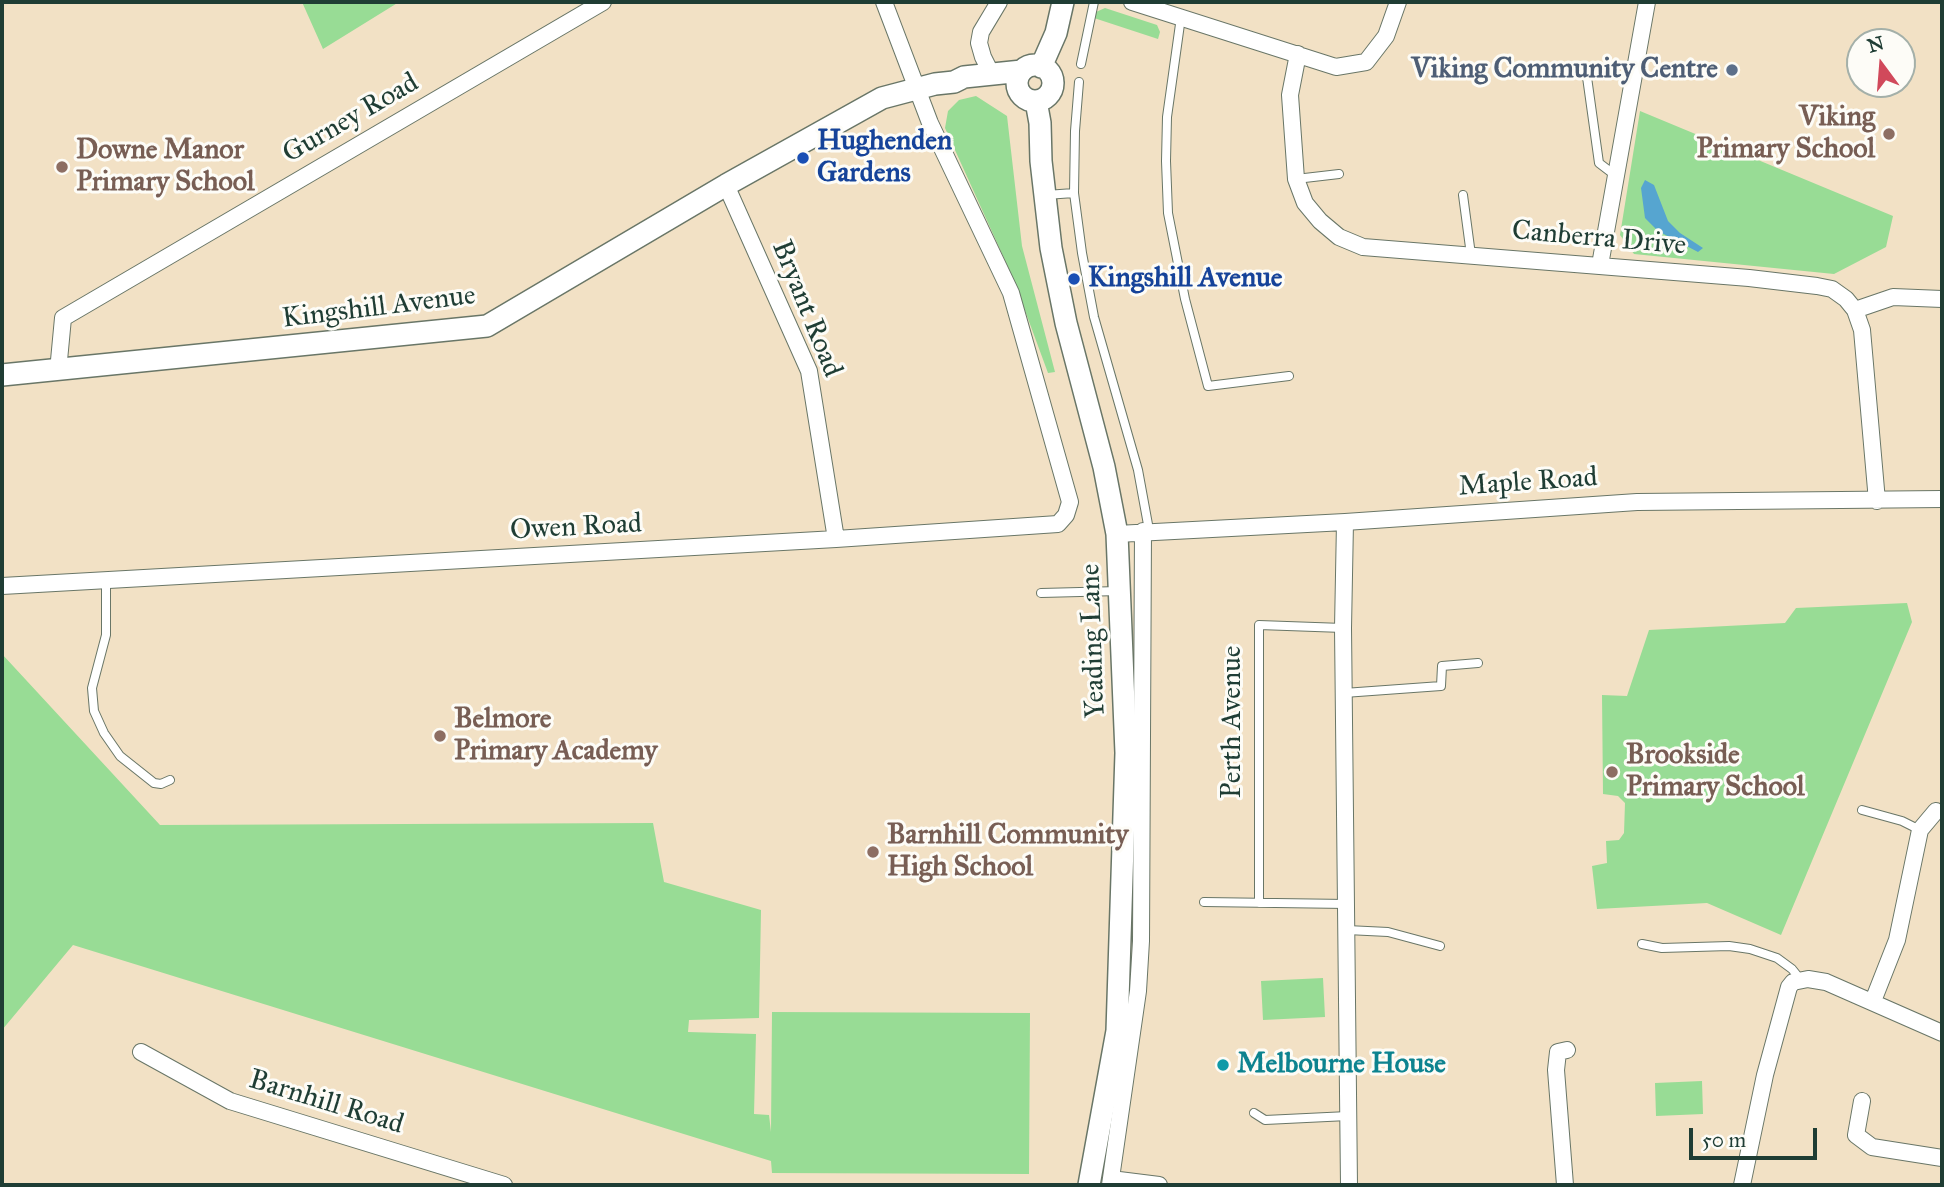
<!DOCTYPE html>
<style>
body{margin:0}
#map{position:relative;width:1944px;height:1187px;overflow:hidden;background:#f2e1c5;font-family:"IM FELL Great Primer",serif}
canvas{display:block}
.frame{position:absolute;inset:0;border:4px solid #1f3d34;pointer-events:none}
.north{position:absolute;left:1846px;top:28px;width:70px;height:70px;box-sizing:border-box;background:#fdfcf7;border:2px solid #a4b0a9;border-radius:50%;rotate:344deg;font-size:19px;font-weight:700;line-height:28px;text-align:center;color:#1f3d34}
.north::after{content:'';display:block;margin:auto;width:24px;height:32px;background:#d1495b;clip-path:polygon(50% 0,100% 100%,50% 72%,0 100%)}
.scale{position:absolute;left:1689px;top:1128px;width:128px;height:32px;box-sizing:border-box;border:4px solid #1f3d34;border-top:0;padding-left:9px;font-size:21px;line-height:24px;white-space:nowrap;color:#1f3d34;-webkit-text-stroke:5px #fdfcf7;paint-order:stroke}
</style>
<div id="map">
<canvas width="1944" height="1187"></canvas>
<div class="frame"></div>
<div class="north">N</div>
<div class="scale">50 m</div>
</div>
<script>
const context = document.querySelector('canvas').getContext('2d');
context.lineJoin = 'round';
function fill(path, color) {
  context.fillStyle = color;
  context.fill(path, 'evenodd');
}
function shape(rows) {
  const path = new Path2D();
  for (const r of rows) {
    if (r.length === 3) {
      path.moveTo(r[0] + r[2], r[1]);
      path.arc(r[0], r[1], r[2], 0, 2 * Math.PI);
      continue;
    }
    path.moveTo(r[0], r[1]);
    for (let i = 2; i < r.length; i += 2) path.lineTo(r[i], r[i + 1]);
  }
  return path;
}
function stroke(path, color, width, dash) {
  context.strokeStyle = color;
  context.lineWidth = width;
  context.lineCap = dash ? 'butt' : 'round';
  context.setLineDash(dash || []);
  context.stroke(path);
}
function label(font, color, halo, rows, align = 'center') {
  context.font = font + ' "IM FELL Great Primer",serif';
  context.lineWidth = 6;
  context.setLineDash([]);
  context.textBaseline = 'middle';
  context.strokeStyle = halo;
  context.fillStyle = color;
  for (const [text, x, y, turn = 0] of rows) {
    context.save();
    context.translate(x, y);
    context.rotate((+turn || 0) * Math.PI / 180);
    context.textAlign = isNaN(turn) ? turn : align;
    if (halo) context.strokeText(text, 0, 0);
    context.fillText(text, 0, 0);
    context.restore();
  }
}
const green = shape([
 [302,2,399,2,323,49],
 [1105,8,1157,25,1160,32,1158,39,1094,18,1096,12],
 [976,96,1007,116,1022,246,1055,372,1048,373,1013,278,945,128,948,111,959,100],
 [1640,111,1893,216,1886,247,1834,274,1634,254,1620,235],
 [1907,603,1912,622,1781,935,1707,903,1597,909,1592,866,1607,863,1606,841,1619,840,1624,833,1625,803,1618,796,1603,794,1602,695,1627,696,1649,630,1785,623,1796,608],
 [2,654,160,825,653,823,664,882,761,910,759,1018,689,1020,688,1032,756,1034,754,1114,769,1115,771,1132,772,1012,1030,1013,1029,1174,772,1173,771,1161,73,945,2,1030],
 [1323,978,1325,1017,1263,1020,1261,981],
 [1702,1081,1703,1114,1656,1116,1655,1083]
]);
const water = shape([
 [1645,180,1654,185,1668,221,1680,233,1703,248,1698,252,1658,231,1645,218,1641,188]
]);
const lane = shape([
 [1181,17,1167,117,1166,161,1168,213,1185,299,1208,386,1289,376],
 [1081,64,1094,2],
 [1586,70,1599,163,1616,176],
 [1079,82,1075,131,1074,193,1082,253,1094,317,1138,470,1149,530],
 [1296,179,1339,174],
 [1046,195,1074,193],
 [1463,195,1471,255],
 [106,580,106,635,92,688,94,711,104,733,120,756,154,783,161,784,170,780],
 [1041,593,1119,591],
 [1344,693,1441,686,1442,666,1478,663],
 [1862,810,1902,821,1920,830],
 [1204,902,1347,904],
 [1259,903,1259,625,1343,628],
 [1347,930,1388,932,1440,946],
 [1642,944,1662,948,1729,946,1750,949,1777,958,1792,969,1800,979],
 [1254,1113,1265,1120,1348,1116]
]);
const street = shape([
 [1132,2,1336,67,1366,62,1386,36,1398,2],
 [1298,54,1290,95,1296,179,1305,203,1320,221,1339,237,1363,247,1749,278,1817,286,1832,289,1846,299,1855,310,1862,330,1877,501],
 [991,73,983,57,979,43,981,32,999,2],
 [726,185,809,371,836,539],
 [1600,265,1647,2],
 [1855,310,1893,297,1942,299],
 [58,371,63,318,603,2],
 [1345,522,1343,628,1349,1185],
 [1117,534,1345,522,1637,502,1942,499],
 [2,586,836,539,1058,524,1066,515,1070,502,1011,293,930,123,884,2],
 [1873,1001,1897,940,1920,830,1936,811],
 [141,1052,230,1101,504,1185],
 [1862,1101,1856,1135,1872,1147,1942,1158],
 [1111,1179,1159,1185],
 [1110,1185,1138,991,1141,941,1143,531],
 [1565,1185,1556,1070,1558,1052,1567,1050],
 [1742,1185,1765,1075,1789,987,1793,982,1808,979,1826,982,1942,1033]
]);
const secondary = shape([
 [1035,83,18],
 [1041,67,1056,33,1063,2],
 [1036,101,1040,123,1041,161,1051,248,1066,323,1104,467,1117,534,1126,753,1117,1031,1089,1185],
 [2,375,487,326,726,185,882,98,935,84,954,82,964,77,1022,71]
]);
const markers = [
 [1732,70,7,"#5c6f8a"],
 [1889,134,7,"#8d6e63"],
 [803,158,7,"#1a4fb4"],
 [62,167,7,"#8d6e63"],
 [1074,279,7,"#1a4fb4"],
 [440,736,7,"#8d6e63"],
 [1612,772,7,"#8d6e63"],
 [873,852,7,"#8d6e63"],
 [1223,1065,7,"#0f9aa8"]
];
const serviceNames = [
 ["Viking Community Centre",1718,70]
];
const educationNames = [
 ["Viking",1875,118,"right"],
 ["Primary School",1875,150,"right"],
 ["Downe Manor",76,151],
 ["Primary School",76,183],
 ["Belmore",454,720],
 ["Primary Academy",454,752],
 ["Brookside",1626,756],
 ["Primary School",1626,788],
 ["Barnhill Community",887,836],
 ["High School",887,868]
];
const streetNames = [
 ["Gurney Road",351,119,-30],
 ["Canberra Drive",1599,239,5],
 ["Kingshill Avenue",379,308,-7],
 ["Bryant Road",806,309,68],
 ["Maple Road",1528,483,-4],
 ["Owen Road",576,528,-3],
 ["Yeading Lane",1094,641,-92],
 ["Perth Avenue",1233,722,-90],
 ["Barnhill Road",326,1103,17]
];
const transitNames = [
 ["Hughenden",817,142],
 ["Gardens",817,174],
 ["Kingshill Avenue",1088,279]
];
const cultureNames = [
 ["Melbourne House",1237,1065]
];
fill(green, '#98dc95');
fill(water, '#56a5d0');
stroke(lane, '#697667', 10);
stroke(street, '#697667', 18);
stroke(secondary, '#697667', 24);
stroke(lane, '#fff', 8);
stroke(street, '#fff', 16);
stroke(secondary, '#fff', 21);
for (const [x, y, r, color] of markers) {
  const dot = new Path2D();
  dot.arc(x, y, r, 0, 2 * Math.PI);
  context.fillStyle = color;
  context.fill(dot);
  stroke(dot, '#fdfcf7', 2.5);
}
label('bold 28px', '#4e5e75', '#fdfcf7', serviceNames, 'right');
label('bold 28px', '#785e54', '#fdfcf7', educationNames, 'left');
label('28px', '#1f3d34', '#fdfcf7', streetNames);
label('bold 28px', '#164399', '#fdfcf7', transitNames, 'left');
label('bold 28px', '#0d838f', '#fdfcf7', cultureNames, 'left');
</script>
